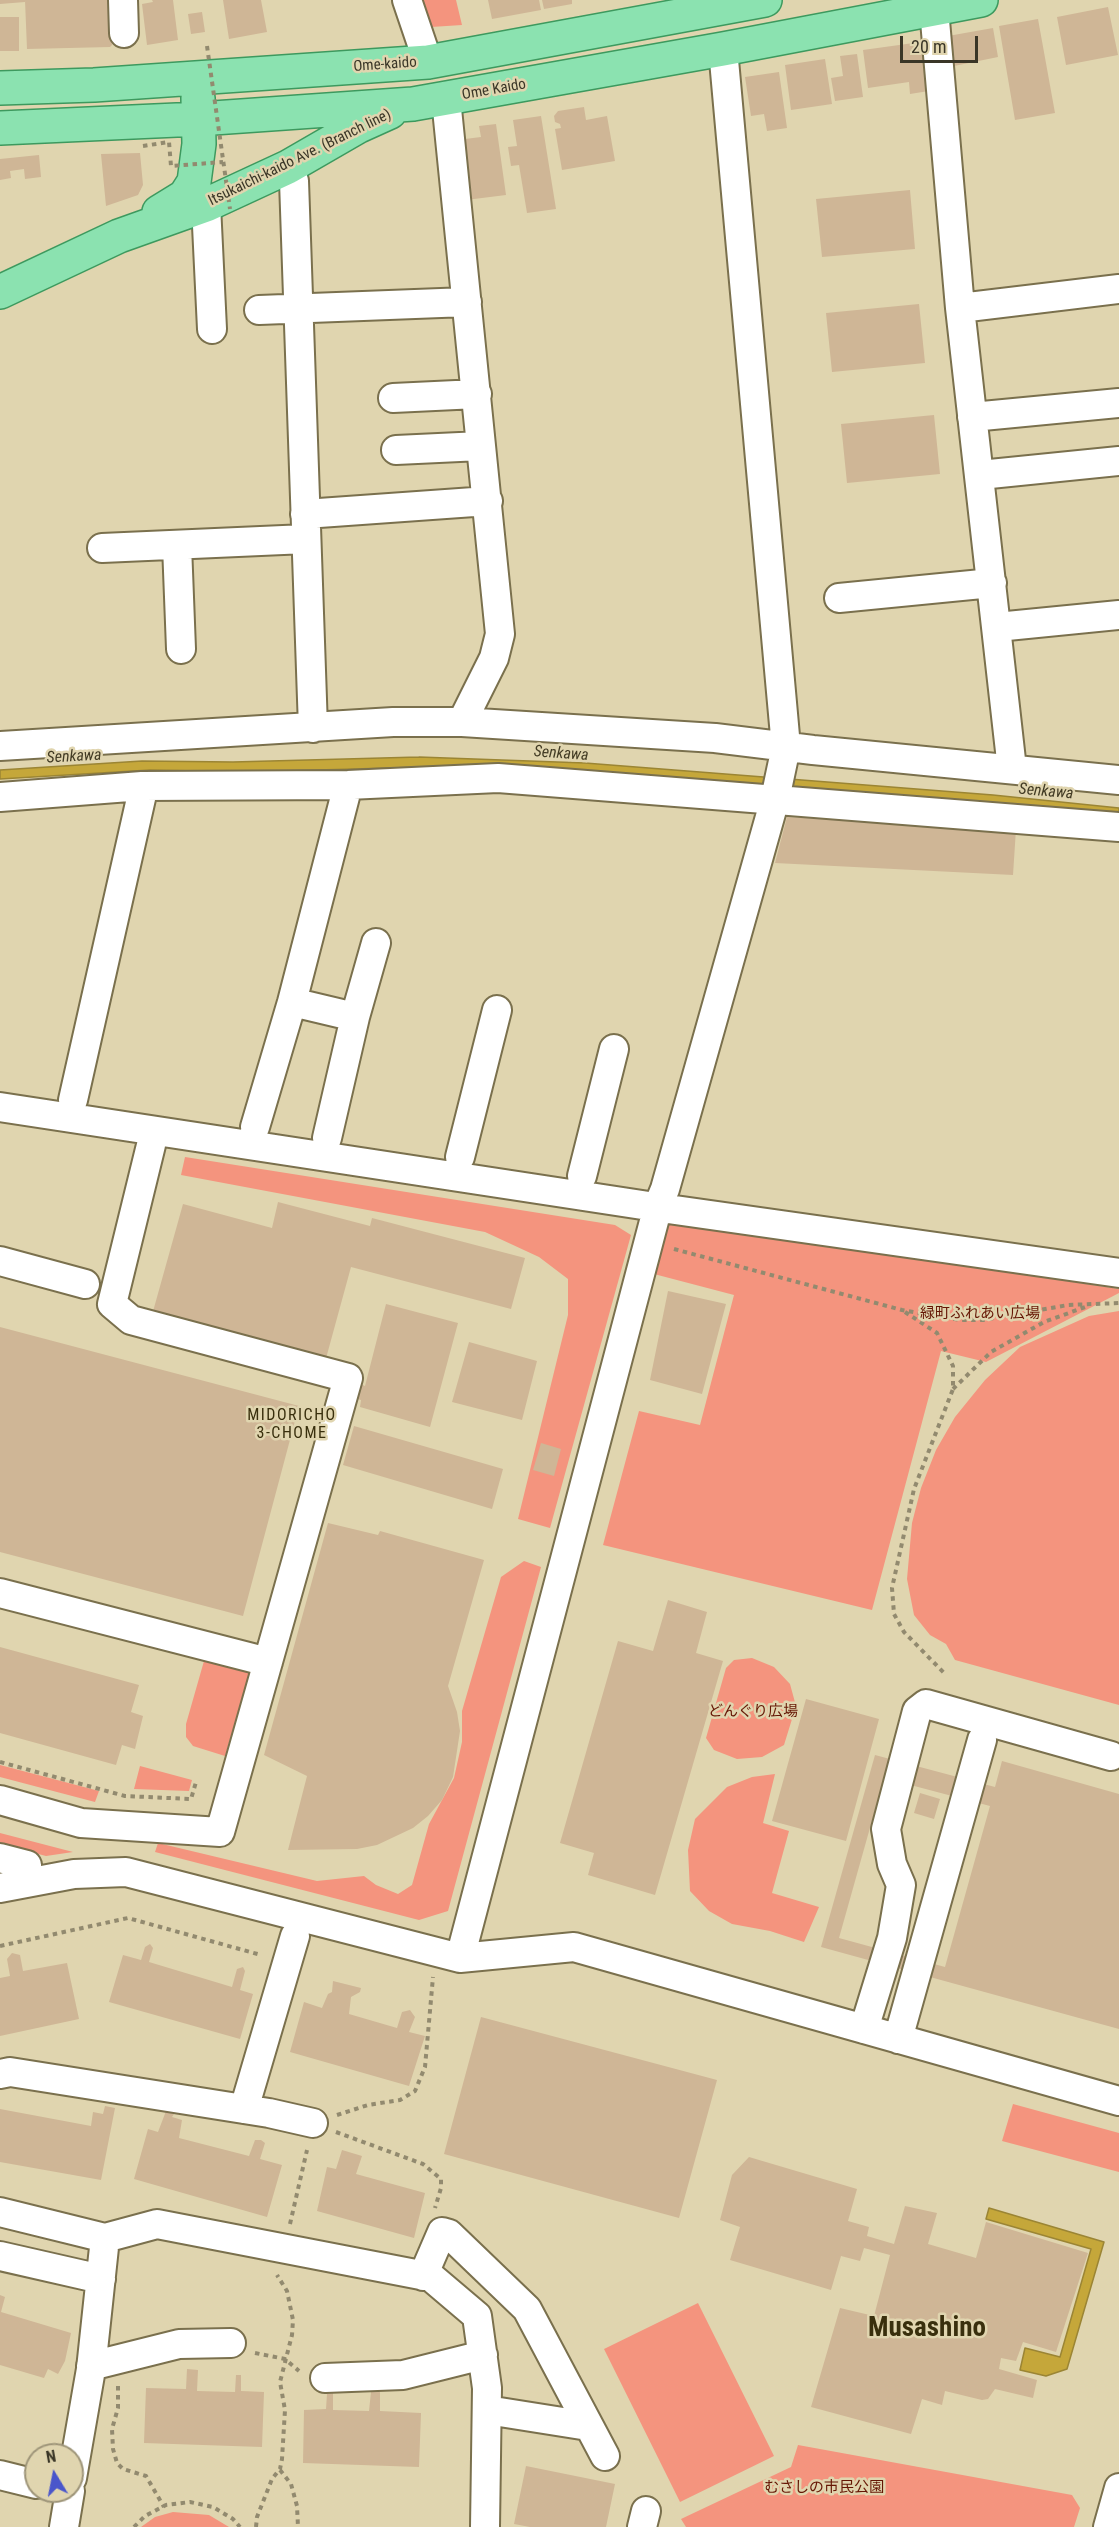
<!DOCTYPE html>
<meta charset="utf-8">
<style>
body{margin:0}
#map{position:relative;width:1119px;height:2527px;overflow:hidden;background:#e0d5af;font-family:"Roboto Condensed",sans-serif}
canvas{display:block}
.north{position:absolute;left:24px;top:2443px;width:60px;height:60px;box-sizing:border-box;background:#e0d5af;border:2px solid #9e9579;border-radius:50%;rotate:350deg;font-size:16px;font-weight:700;line-height:24px;text-align:center;color:#3a3627}
.north::after{content:'';display:block;margin:auto;width:21px;height:27px;background:#4a56cb;clip-path:polygon(50% 0,100% 100%,50% 72%,0 100%)}
.scale{position:absolute;left:900px;top:36px;width:78px;height:27px;box-sizing:border-box;border:3px solid #3a3627;border-top:0;padding-left:8px;font-size:18px;line-height:21px;white-space:nowrap;color:#3a3627;-webkit-text-stroke:4px #e0d5af;paint-order:stroke}
</style>
<div id="map">
<canvas width="1119" height="2527"></canvas>
<div class="north">N</div>
<div class="scale">20 m</div>
</div>
<script>
const context = document.querySelector('canvas').getContext('2d');
context.lineJoin = 'round';
function fill(path, color) {
  context.fillStyle = color;
  context.fill(path, 'evenodd');
}
function shape(rows) {
  const path = new Path2D();
  for (const r of rows) {
    path.moveTo(r[0], r[1]);
    for (let i = 2; i < r.length; i += 2) path.lineTo(r[i], r[i + 1]);
  }
  return path;
}
function stroke(path, color, width, dash) {
  context.strokeStyle = color;
  context.lineWidth = width;
  context.lineCap = dash ? 'butt' : 'round';
  context.setLineDash(dash || []);
  context.stroke(path);
}
function label(font, color, halo, rows, align = 'center') {
  context.font = font + ' "Roboto Condensed","Noto Sans JP",sans-serif';
  context.lineWidth = 5;
  context.setLineDash([]);
  context.textBaseline = 'middle';
  context.strokeStyle = halo;
  context.fillStyle = color;
  for (const [text, x, y, turn = 0] of rows) {
    context.save();
    context.translate(x, y);
    context.rotate((+turn || 0) * Math.PI / 180);
    context.textAlign = isNaN(turn) ? turn : align;
    if (halo) context.strokeText(text, 0, 0);
    context.fillText(text, 0, 0);
    context.restore();
  }
}
const green = shape([
 [422,0,456,0,462,25,431,27],
 [185,1157,615,1225,631,1235,550,1528,518,1519,568,1315,568,1279,539,1257,485,1232,181,1175],
 [666,1220,1119,1289,1119,1293,986,1362,941,1351,872,1610,603,1545,639,1411,700,1425,734,1295,654,1274],
 [1119,1311,1119,1705,955,1660,946,1644,930,1635,914,1615,907,1579,912,1523,921,1488,936,1450,955,1417,985,1380,1020,1347,1089,1316],
 [524,1561,541,1567,448,1911,419,1920,155,1852,158,1843,317,1881,364,1876,376,1885,398,1894,412,1885,429,1824,454,1778,462,1742,462,1711,501,1577],
 [206,1654,252,1666,225,1756,193,1746,186,1737,186,1724],
 [752,1658,774,1667,790,1684,796,1706,784,1745,762,1757,737,1759,714,1750,706,1738,726,1668,734,1660],
 [0,1765,99,1791,95,1802,0,1777],
 [140,1766,192,1780,189,1791,134,1789],
 [775,1774,763,1823,789,1831,772,1893,819,1907,804,1942,770,1931,732,1924,709,1911,690,1891,688,1850,695,1819,727,1787,752,1777],
 [0,1833,73,1852,46,1856,0,1844],
 [1013,2104,1119,2133,1119,2172,1002,2141],
 [698,2303,774,2456,680,2502,604,2349],
 [798,2445,1072,2495,1080,2508,1074,2527,686,2527,681,2519,791,2467],
 [173,2512,209,2515,229,2527,141,2527,155,2517]
]);
const water = shape([
 [419,757,585,763,993,795,1119,808,1119,816,580,771,425,767,246,772,150,770,0,779,0,770,142,761,233,762,419,757],
 [989,2208,1104,2242,1067,2369,1046,2376,1020,2370,1025,2348,1060,2357,1091,2249,986,2219,989,2208]
]);
const building = shape([
 [0,0,25,0,25,2,0,4],
 [25,0,110,0,112,45,110,47,27,49],
 [152,0,173,0,178,40,147,45,142,4,153,2],
 [223,0,261,0,267,32,229,39],
 [488,0,539,0,541,10,492,19],
 [542,0,572,0,572,4,544,9],
 [1108,7,1118,55,1066,65,1057,17],
 [202,12,205,32,191,34,188,14],
 [0,17,19,17,19,51,0,51],
 [1038,19,1055,113,1015,120,999,26],
 [993,28,998,57,954,66,948,36],
 [928,41,935,90,910,94,909,82,868,88,863,50],
 [857,54,863,97,835,101,831,78,843,76,840,56],
 [825,59,832,104,791,110,785,65],
 [779,72,787,128,767,131,764,114,751,116,745,77],
 [584,107,586,120,607,116,615,161,562,170,555,129,561,128,560,124,555,122,554,116,558,111],
 [541,116,556,209,527,213,519,165,511,166,508,147,517,146,513,120],
 [496,124,506,195,466,200,457,140,481,137,479,126],
 [140,153,143,185,138,195,106,206,101,154],
 [39,155,41,177,25,179,24,169,10,171,11,178,0,180,0,159],
 [910,190,915,249,822,257,816,199],
 [919,304,925,363,832,372,826,313],
 [934,415,940,474,847,483,841,424],
 [787,817,1016,829,1013,875,775,863],
 [278,1202,370,1226,372,1218,525,1258,511,1309,351,1267,325,1362,152,1315,183,1204,272,1228],
 [668,1291,726,1304,702,1394,650,1380],
 [386,1304,458,1323,430,1427,360,1407,361,1400,354,1398,358,1383,365,1386],
 [0,1327,299,1406,243,1616,0,1552],
 [469,1342,537,1361,522,1420,452,1402],
 [354,1426,503,1469,492,1509,343,1465],
 [541,1443,561,1449,554,1476,533,1470],
 [328,1523,378,1535,380,1531,484,1560,448,1686,457,1712,460,1731,453,1777,442,1800,428,1816,413,1828,377,1845,357,1849,288,1850,307,1776,264,1755],
 [668,1600,707,1612,696,1653,723,1661,655,1895,588,1875,594,1853,560,1843,618,1641,653,1651],
 [0,1647,139,1685,131,1712,143,1716,135,1749,122,1745,116,1765,0,1733],
 [806,1699,879,1719,846,1841,772,1821],
 [875,1755,995,1787,1002,1761,1119,1794,1119,2029,821,1947],
 [884,1778,990,1806,945,1967,839,1938],
 [920,1793,940,1799,934,1819,914,1813],
 [150,1944,153,1948,149,1962,232,1987,237,1969,243,1967,245,1971,240,1990,253,1994,240,2039,109,2002,123,1955,141,1960,145,1947],
 [12,1953,20,1955,23,1971,67,1963,79,2019,0,2036,0,1978,10,1976,7,1959],
 [333,1981,361,1988,360,1992,351,1997,349,2014,397,2028,402,2012,410,2010,415,2017,409,2032,425,2036,409,2086,290,2052,304,2002,322,2008,328,1994,332,1992],
 [481,2017,717,2080,679,2218,444,2154],
 [105,2106,115,2108,101,2180,0,2162,0,2109,91,2126,93,2112,103,2114],
 [166,2111,174,2114,172,2117,182,2120,179,2138,249,2156,255,2140,261,2140,265,2143,260,2159,282,2165,267,2217,134,2179,148,2129,158,2132],
 [342,2150,362,2156,356,2174,425,2193,414,2238,317,2211,327,2167,336,2169],
 [749,2157,857,2189,848,2221,869,2227,867,2236,894,2244,905,2206,937,2213,928,2244,976,2258,986,2222,1088,2253,1056,2352,1023,2342,1016,2361,1001,2358,999,2369,1037,2380,1033,2398,995,2389,988,2399,982,2400,945,2391,942,2405,922,2399,911,2434,811,2407,840,2308,874,2316,890,2255,864,2248,860,2261,841,2256,831,2290,730,2260,740,2227,720,2220,732,2175],
 [0,2295,5,2297,1,2312,71,2333,65,2361,58,2374,48,2369,44,2378,0,2365],
 [187,2369,198,2370,197,2391,235,2392,236,2375,241,2375,241,2391,264,2392,262,2447,144,2443,146,2388,186,2389],
 [371,2392,380,2392,380,2411,421,2413,419,2467,303,2463,304,2410,326,2409,327,2394,333,2393,333,2410,369,2411],
 [526,2466,615,2484,606,2527,530,2527,514,2524]
]);
const path = shape([
 [674,1249,902,1310,961,1320,983,1320,1068,1305,1119,1303],
 [905,1312,937,1333,953,1366,953,1389,914,1489,892,1588,894,1614,904,1632,945,1674],
 [953,1389,991,1352,1044,1322,1088,1306],
 [0,1762,125,1796,191,1799,196,1782],
 [0,1946,128,1918,261,1955],
 [337,2115,368,2105,400,2100,415,2091,425,2067,433,1977],
 [336,2132,423,2164,441,2179,441,2188,435,2208],
 [290,2224,307,2150],
 [255,2353,285,2359,299,2371],
 [118,2386,118,2408,112,2429,113,2449,117,2463,123,2469,146,2476,164,2507],
 [280,2470,291,2484,297,2506,298,2527],
 [134,2527,145,2516,166,2505,190,2502,213,2507,233,2519,240,2527],
 [256,2527,257,2517,272,2479,280,2469,282,2459,285,2410,280,2382,292,2335,293,2320,287,2291,277,2275]
]);
const minor = shape([
 [123,0,124,33],
 [407,0,428,62],
 [934,9,960,308,1012,769],
 [446,99,500,634,494,658,462,722],
 [288,167,294,181,313,728],
 [206,205,212,329],
 [960,308,1119,289],
 [259,310,467,302],
 [393,398,477,394],
 [972,417,1119,403],
 [396,450,481,446],
 [980,475,1119,461],
 [305,514,488,501],
 [177,545,181,649],
 [102,548,306,539],
 [839,598,992,583],
 [997,627,1119,615],
 [0,746,393,722,462,722,715,738,813,750,1119,780],
 [0,797,142,786,348,785,498,778,1119,827],
 [292,1002,355,1017,327,1138],
 [355,1017,376,943],
 [73,1100,142,794,142,786],
 [0,1107,675,1210,1119,1273],
 [255,1127,292,1002,348,785],
 [460,1157,497,1010],
 [582,1176,614,1049],
 [0,1261,85,1284],
 [0,1593,268,1662],
 [0,1800,81,1823,220,1832,348,1378,131,1320,112,1304,151,1145],
 [0,1858,27,1865],
 [0,1888,74,1874,126,1872,460,1958,574,1947,1119,2101],
 [460,1958,658,1206,665,1189,775,799,786,747,723,49],
 [864,2029,892,1938,901,1885,892,1864,886,1829,917,1711,926,1704,1111,1756],
 [898,2039,982,1740],
 [0,2074,10,2072,269,2113,313,2123],
 [244,2109,295,1936],
 [0,2212,105,2238,157,2224,431,2277,477,2316,487,2388,485,2527],
 [0,2256,101,2279],
 [423,2276,442,2232,449,2234,527,2309,605,2456],
 [91,2366,179,2344,231,2343],
 [325,2378,403,2375,483,2355],
 [487,2410,588,2426],
 [0,2475,36,2484],
 [72,2478,91,2369,105,2238],
 [64,2527,70,2491],
 [642,2527,646,2511],
 [1108,2527,1119,2488]
]);
const major = shape([
 [0,88,94,85,428,62,765,0],
 [0,128,199,119,413,104,723,49,981,0],
 [159,212,185,196,194,182,199,144,198,98],
 [0,292,119,236,206,205,288,167,359,126,390,112]
]);
const pathBridge = shape([
 [207,46,230,209],
 [143,146,169,142,171,166,223,162]
]);
const streetNames = [
 ["Ome-kaido",385,65,-4],
 ["Ome Kaido",494,90,-10],
 ["Itsukaichi-kaido Ave. (Branch line)",300,158,-26]
];
const parkNames = [
 ["緑町ふれあい広場",980,1314],
 ["どんぐり広場",753,1712],
 ["むさしの市民公園",824,2488]
];
const waterNames = [
 ["Senkawa",561,754,4],
 ["Senkawa",74,757,-3],
 ["Senkawa",1046,792,5]
];
const neighbourhoodNames = [
 ["MIDORICHO",292,1416],
 ["3-CHOME",292,1434]
];
const townNames = [
 ["Musashino",927,2329]
];
fill(green, '#f4947e');
fill(water, '#c5a73a');
stroke(water, '#9b8534', 1.5);
fill(building, '#cfb696');
stroke(minor, '#7a704d', 32);
stroke(major, '#3d995e', 36);
stroke(path, '#928a6f', 4, [4.5, 4.5]);
stroke(minor, '#fff', 28);
stroke(major, '#8be2b0', 33);
stroke(pathBridge, '#928a6f', 4, [4.5, 4.5]);
label('15px', '#3a3627', '#e0d5af', streetNames);
label('15px', '#651604', '#e0d5af', parkNames);
label('italic 16px', '#423b24', '#e0d5af', waterNames);
context.letterSpacing = '1.5px';
label('16px', '#392f0d', '#e0d5af', neighbourhoodNames);
context.letterSpacing = '0px';
label('bold 27px', '#392f0d', '#e0d5af', townNames);
</script>
